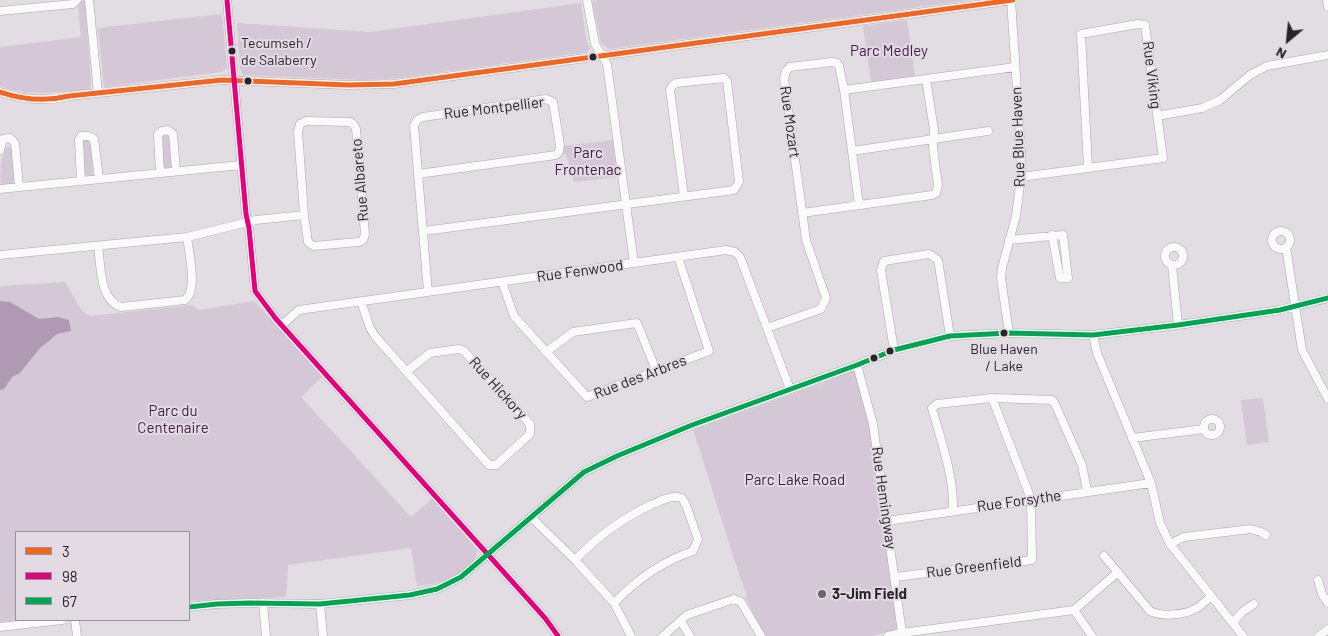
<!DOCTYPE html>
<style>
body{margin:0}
#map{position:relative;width:1328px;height:636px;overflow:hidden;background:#e2dde2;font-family:Barlow,sans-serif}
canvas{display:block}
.legend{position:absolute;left:15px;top:531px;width:175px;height:90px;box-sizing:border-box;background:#e3dbe4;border:1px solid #989299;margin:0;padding:6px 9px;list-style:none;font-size:15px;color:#282528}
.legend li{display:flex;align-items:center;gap:10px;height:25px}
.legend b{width:25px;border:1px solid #989299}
.north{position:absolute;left:1263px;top:15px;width:50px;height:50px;-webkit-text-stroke:4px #e3dbe4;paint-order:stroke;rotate:208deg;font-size:14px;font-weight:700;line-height:20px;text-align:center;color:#282528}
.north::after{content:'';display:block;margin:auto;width:18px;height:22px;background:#282528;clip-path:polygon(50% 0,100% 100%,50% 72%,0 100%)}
</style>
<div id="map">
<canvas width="1328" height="636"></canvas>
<ul class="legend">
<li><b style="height:6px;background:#f26522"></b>3</li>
<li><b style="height:6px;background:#e5007d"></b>98</li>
<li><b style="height:6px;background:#00a651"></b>67</li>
</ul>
<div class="north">N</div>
</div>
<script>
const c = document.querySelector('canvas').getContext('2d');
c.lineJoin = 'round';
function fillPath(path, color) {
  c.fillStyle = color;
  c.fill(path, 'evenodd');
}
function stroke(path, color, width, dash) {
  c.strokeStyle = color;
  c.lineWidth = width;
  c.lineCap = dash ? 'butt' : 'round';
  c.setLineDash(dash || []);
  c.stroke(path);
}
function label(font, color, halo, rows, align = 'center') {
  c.font = font + ' Barlow,sans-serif';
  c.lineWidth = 4;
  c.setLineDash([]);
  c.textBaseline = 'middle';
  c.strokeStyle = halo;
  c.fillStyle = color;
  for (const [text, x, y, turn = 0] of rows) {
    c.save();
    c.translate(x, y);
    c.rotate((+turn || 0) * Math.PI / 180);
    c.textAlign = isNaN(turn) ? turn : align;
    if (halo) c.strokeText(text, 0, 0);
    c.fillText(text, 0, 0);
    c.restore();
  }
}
fillPath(new Path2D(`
 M81 0H85C87 23 88 46 90 69 90 76 92 81 90 89L88 90C59 92 27 97 0 86V47L81 37 78 7Z
 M599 0H971L609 49 601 43 592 1Z
 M581 3 586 39 590 48 587 52 399 78 364 80 243 75 240 68 237 23 370 32Z
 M222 14 227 67 222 72 104 87 98 28Z
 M907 20 915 77 871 83 863 26Z
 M165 134H167L170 139 172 168 165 170 162 166 161 138Z
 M85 140H88L91 145 93 172 92 175H84L82 144Z
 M613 140 617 177 574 182 566 154H564L563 146Z
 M7 147H10L13 152 15 178 11 184 1 185C0 175 0 156 7 147Z
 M65 282 82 311 90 316 192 305 199 310 254 301 322 377 301 397 411 517 432 499 477 550C478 565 446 582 433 584 428 585 422 585 417 586L411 548 288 565 286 597 189 601V532H16V620H22L0 622V286Z
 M857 365 871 436 897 624 902 633 887 632 872 636H765L745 597 747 596C727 541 712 485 693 430L831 380Z
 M1263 398 1269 442 1247 445 1241 400Z`), '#d4c7d6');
fillPath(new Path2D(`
 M0 301 10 302 39 319 58 317 69 320 71 331 57 334 49 341 40 348 20 373 12 377 4 389 0 390Z`), '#b09ab3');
const minor = new Path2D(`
 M89 0 98 93
 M227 0 246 214 249 228 255 291 276 319 545 618 558 636
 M587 0 595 44 607 64 634 263
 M1327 0 1328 7
 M0 11 73 4 77 0
 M844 90 1015 67
 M0 92C24 100 45 102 69 96L222 80 348 85 394 84 1013 0
 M1157 116 1202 108 1220 100 1250 75 1267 66 1328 55
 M306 121 350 122 354 125 356 129 365 234 363 240 359 242 313 246 308 242 304 215 298 131 300 124Z
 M0 150 3 139 10 138 15 143 19 187
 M852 151 988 131
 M160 173 158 134 162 131 168 130 173 134 176 171
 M418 174 556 155 559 152 560 145 553 102 546 99 423 117 417 120 414 126 428 292
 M1021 177 1163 158 1145 25 1138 24 1081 34 1088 168
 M81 181 79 140 81 136H89L94 139 99 179
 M0 189 241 165
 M802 213 932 195 936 193 938 185 933 148 934 130 926 79
 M424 231 734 190 739 182 727 81 724 78 676 83 672 86 670 90 684 196
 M1272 240a9 9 0 1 1 18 0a9 9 0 1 1-18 0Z
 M1009 240 1063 235 1068 278H1060L1052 235
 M98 246C101 265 99 300 121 307L185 300C198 291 189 253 187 237
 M1165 256a9 9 0 1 1 18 0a9 9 0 1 1-18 0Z
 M1286 247 1302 350 1328 399
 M0 255 187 237 256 220 304 215
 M1172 265 1178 325
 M502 282 514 316 587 397 709 351 678 257
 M361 301 370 328 375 336 489 465H496L530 434V424L464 351 459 349 430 353 407 371
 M283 324 299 310 726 250 735 252 740 257 790 389
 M767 328 821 309 826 298 806 240 784 79 786 71 790 67 832 62 837 63 839 66 844 90 859 205
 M1009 333 1001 278 1002 268 1016 216 1021 177V151L1011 0
 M1093 335 1097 353 1151 483 1160 523 1170 544 1243 636
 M894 350 881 270 884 261 929 254 938 260 950 336
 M546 352 573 332 637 323 656 370
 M857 365 873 424 902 633
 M1204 427a8 8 0 1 1 16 0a8 8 0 1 1-16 0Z
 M1132 438 1204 429
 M953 510C954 475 941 441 932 408L937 404 992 398 1052 400 1055 404 1082 465 1087 491
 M531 517 575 560 614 603 631 636
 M887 521 1151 483
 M1170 544 1184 537 1251 529 1261 532 1266 535
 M1104 556 1150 611C1161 617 1184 615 1195 609 1201 606 1206 601 1211 596
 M575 560C598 536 622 518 653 504 663 500 671 495 682 498L686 505 698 539 693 551C661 562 637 579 614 603
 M895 577 1032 560 1031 499 992 398
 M1318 580 1322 594 1328 603
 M263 603 266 636
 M320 604 323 636
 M189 607 217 604 250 603 320 604 410 595 437 589 461 577 584 472 617 456 692 425 857 365 894 350 950 336 1009 333 1093 335 1178 325 1280 310 1328 298
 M1074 610 1092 636
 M75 620 77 636
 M681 621 690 636
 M1233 623 1242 612 1254 604
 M0 627 62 620
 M663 636 687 615 734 599 741 602 761 636
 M888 636 902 633 1074 610 1118 572
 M1319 636 1328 629`);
stroke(minor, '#aaa7aa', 9);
stroke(minor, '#fbfafb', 8);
stroke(new Path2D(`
 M0 92C24 100 45 102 69 96L222 80 348 85 394 84 1013 0`), '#f26522', 5);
stroke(new Path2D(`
 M227 0 246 214 249 228 255 291 276 319 545 618 558 636`), '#e5007d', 5);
stroke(new Path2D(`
 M189 607 217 604 250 603 320 604 410 595 437 589 461 577 584 472 617 456 692 425 857 365 894 350 950 336 1009 333 1093 335 1178 325 1280 310 1328 298`), '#00a651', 5);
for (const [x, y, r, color] of [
 [232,51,4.5,"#282528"],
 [593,57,4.5,"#282528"],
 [248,81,4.5,"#282528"],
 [1004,333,4.5,"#282528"],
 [890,351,4.5,"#282528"],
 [874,358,4.5,"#282528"],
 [822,594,5,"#696569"]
]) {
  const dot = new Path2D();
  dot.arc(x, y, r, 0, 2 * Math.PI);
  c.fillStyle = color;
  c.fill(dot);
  stroke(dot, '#e3dbe4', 2);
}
label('14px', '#282528', '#e3dbe4', [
 ["Tecumseh /",241,43],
 ["de Salaberry",241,60],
 ["Blue Haven",1004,349,"center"],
 ["/ Lake",1004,366,"center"]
], 'left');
label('15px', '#421b47', '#e3dbe4', [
 ["Parc Medley",889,51],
 ["Parc",588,153],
 ["Frontenac",588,170],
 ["Parc du",173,411],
 ["Centenaire",173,428],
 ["Parc Lake Road",795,480]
]);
label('15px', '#282528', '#e3dbe4', [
 ["Rue Viking",1152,75,83],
 ["Rue Montpellier",494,108,-7],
 ["Rue Mozart",790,122,82],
 ["Rue Blue Haven",1018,137,-92],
 ["Rue Albareto",360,180,-95],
 ["Rue Fenwood",580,271,-8],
 ["Rue des Arbres",640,377,-21],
 ["Rue Hickory",498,388,48],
 ["Rue Hemingway",884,498,82],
 ["Rue Forsythe",1019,501,-8],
 ["Rue Greenfield",974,567,-7]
]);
label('bold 15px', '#282528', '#e3dbe4', [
 ["3-Jim Field",832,594]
], 'left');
</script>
